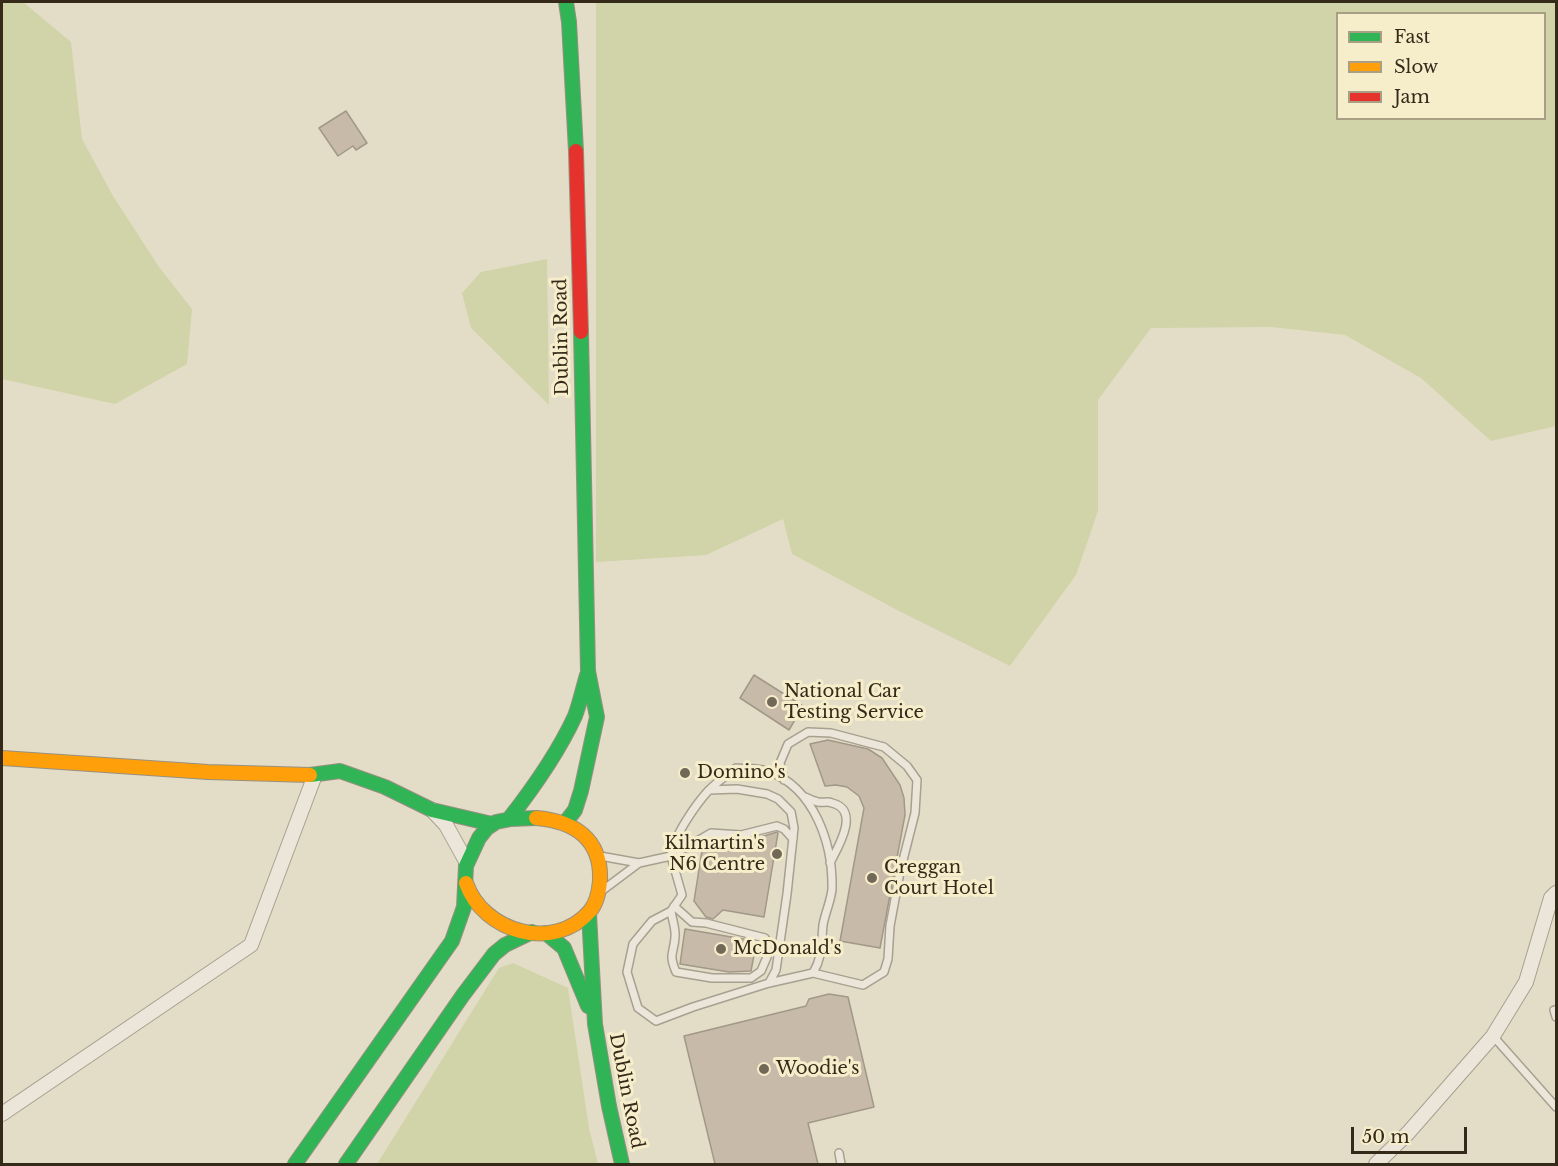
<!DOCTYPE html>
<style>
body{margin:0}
#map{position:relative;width:1558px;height:1166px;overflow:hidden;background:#e3ddc7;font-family:"Libre Baskerville",serif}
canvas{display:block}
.frame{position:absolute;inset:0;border:3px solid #35291a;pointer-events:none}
.legend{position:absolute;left:1336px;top:12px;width:210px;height:108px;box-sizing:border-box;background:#f6edca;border:2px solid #a99f84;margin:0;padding:8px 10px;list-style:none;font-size:18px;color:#35291a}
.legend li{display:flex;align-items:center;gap:12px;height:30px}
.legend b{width:30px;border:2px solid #a99f84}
.scale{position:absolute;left:1351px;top:1127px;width:116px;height:27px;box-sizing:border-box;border:3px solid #35291a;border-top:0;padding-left:8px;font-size:18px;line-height:21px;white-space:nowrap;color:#35291a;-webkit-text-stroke:4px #f6edca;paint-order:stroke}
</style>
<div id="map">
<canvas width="1558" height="1166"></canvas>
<div class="frame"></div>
<ul class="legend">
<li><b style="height:8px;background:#30b455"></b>Fast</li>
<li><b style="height:8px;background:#ff9f0a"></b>Slow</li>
<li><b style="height:8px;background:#e5322d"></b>Jam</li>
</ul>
<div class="scale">50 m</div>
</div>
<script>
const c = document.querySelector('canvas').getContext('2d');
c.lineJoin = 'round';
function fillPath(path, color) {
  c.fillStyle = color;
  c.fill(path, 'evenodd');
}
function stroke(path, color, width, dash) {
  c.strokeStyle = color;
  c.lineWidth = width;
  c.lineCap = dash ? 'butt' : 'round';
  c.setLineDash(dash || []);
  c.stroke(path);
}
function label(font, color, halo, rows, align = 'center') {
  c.font = font + ' "Libre Baskerville",serif';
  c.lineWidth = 6;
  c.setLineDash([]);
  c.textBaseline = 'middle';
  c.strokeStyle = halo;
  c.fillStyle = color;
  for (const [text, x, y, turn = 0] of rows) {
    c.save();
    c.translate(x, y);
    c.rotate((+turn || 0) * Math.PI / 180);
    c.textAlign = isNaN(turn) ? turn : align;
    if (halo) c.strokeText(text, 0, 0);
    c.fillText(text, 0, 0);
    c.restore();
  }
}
fillPath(new Path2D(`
 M2 2H23L71 42 82 139 113 196 159 267 192 309 187 364 115 404 2 379Z
 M596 2H1556V426L1491 441 1421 378 1345 335 1271 327 1151 328 1098 400V511L1076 575 1010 666 899 611 792 554 783 519 706 555 596 562ZM1338 14H1544V118H1338Z
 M547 259 549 405 471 328 462 293 481 272Z
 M513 963 568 988 589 1128 598 1164H377L499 968Z`), '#d0d4a8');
const building = new Path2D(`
 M346 111 367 143 356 150 353 146 338 156 319 128Z
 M754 675 803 706 789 730 740 698Z
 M828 740 868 749 882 758 900 785 904 798 905 815 880 948 840 941 864 808 859 796 847 787 836 785 825 786 810 744Z
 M777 832 778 833 764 917 723 910 713 919 706 917 694 901 703 844 712 839 736 840 738 844Z
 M685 929 749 940 751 943 760 944 759 956 754 955 751 971 729 972 680 964Z
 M829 994 848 997 874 1107 808 1123 818 1164H715L684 1036 806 1006 809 999Z`);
fillPath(building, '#c7baa8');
stroke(building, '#a29887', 1.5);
const lane = new Path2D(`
 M784 780 780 763 788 744 808 732 831 733 884 747 907 766 917 780 915 813 900 872 890 926 888 959 884 972 863 985 813 973 769 983 693 1007 656 1021 638 1008 627 972 633 944 652 921 671 911 682 895 671 856 711 833 741 835 777 826 784 829 793 839
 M709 790 737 789 767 794 778 799 791 812 794 828 787 894 776 970 769 983
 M805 797C809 799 814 801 818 802 823 803 828 801 832 803 861 810 838 847 830 863
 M600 856 639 863 671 856C673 837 696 804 709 790 717 782 727 775 736 768 745 769 758 768 768 771 814 788 833 843 832 889 831 901 825 913 823 925 821 944 823 956 813 973
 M603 890 639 863
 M671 911C672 919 676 929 675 937 674 954 668 953 676 972L712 978H751L761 971 767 957 768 944 765 938 706 923 692 922 674 906
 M1554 1010 1556 1017
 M1493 1036 1556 1107
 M839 1153 841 1164`);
const street = new Path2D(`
 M432 810 446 825 467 863
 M2 1114 251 945 315 775
 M1376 1164 1408 1133 1493 1036 1526 982 1551 898 1556 893`);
const fast = new Path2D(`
 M566 2 569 22 576 151
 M310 775 340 771 385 787 432 810 492 824
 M509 819C534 787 558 753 575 716 580 703 583 688 587 675
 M565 823 575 810 581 791 597 717 588 671 581 332
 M589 914 595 1024 609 1106 622 1164
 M546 933 564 948 588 1006
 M295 1164 452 941 464 907 466 866 479 838 487 828 496 822 511 819 536 818
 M346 1164 463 995 494 954 505 945 532 932`);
const slow = new Path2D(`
 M2 758 208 772 310 775
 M466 883C483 932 554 953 590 911 597 903 599 892 600 881 602 839 574 821 536 818`);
const jam = new Path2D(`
 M576 151 581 332`);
stroke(lane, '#a7a091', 10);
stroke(street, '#a7a091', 16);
stroke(fast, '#979081', 16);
stroke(slow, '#979081', 16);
stroke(jam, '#979081', 16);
stroke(lane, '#ebe6d9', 7);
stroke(street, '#ebe6d9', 14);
stroke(fast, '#30b455', 14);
stroke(slow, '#ff9f0a', 14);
stroke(jam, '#e5322d', 14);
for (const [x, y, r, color] of [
 [772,702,6,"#726857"],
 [685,773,6,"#726857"],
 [777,854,6,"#726857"],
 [872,878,6,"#726857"],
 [721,949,6,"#726857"],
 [764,1069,6,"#726857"]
]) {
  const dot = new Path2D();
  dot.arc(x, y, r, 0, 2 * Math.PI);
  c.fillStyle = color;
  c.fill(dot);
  stroke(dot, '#f6edca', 2);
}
label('18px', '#35291a', '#f6edca', [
 ["Dublin Road",562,337,-91],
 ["Dublin Road",626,1091,79]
]);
label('18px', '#35291a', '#f6edca', [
 ["National Car",784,692],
 ["Testing Service",784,713],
 ["Domino's",697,773],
 ["Kilmartin's",765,844,"right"],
 ["N6 Centre",765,865,"right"],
 ["Creggan",884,868],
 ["Court Hotel",884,889],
 ["McDonald's",733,949],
 ["Woodie's",776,1069]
], 'left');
</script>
